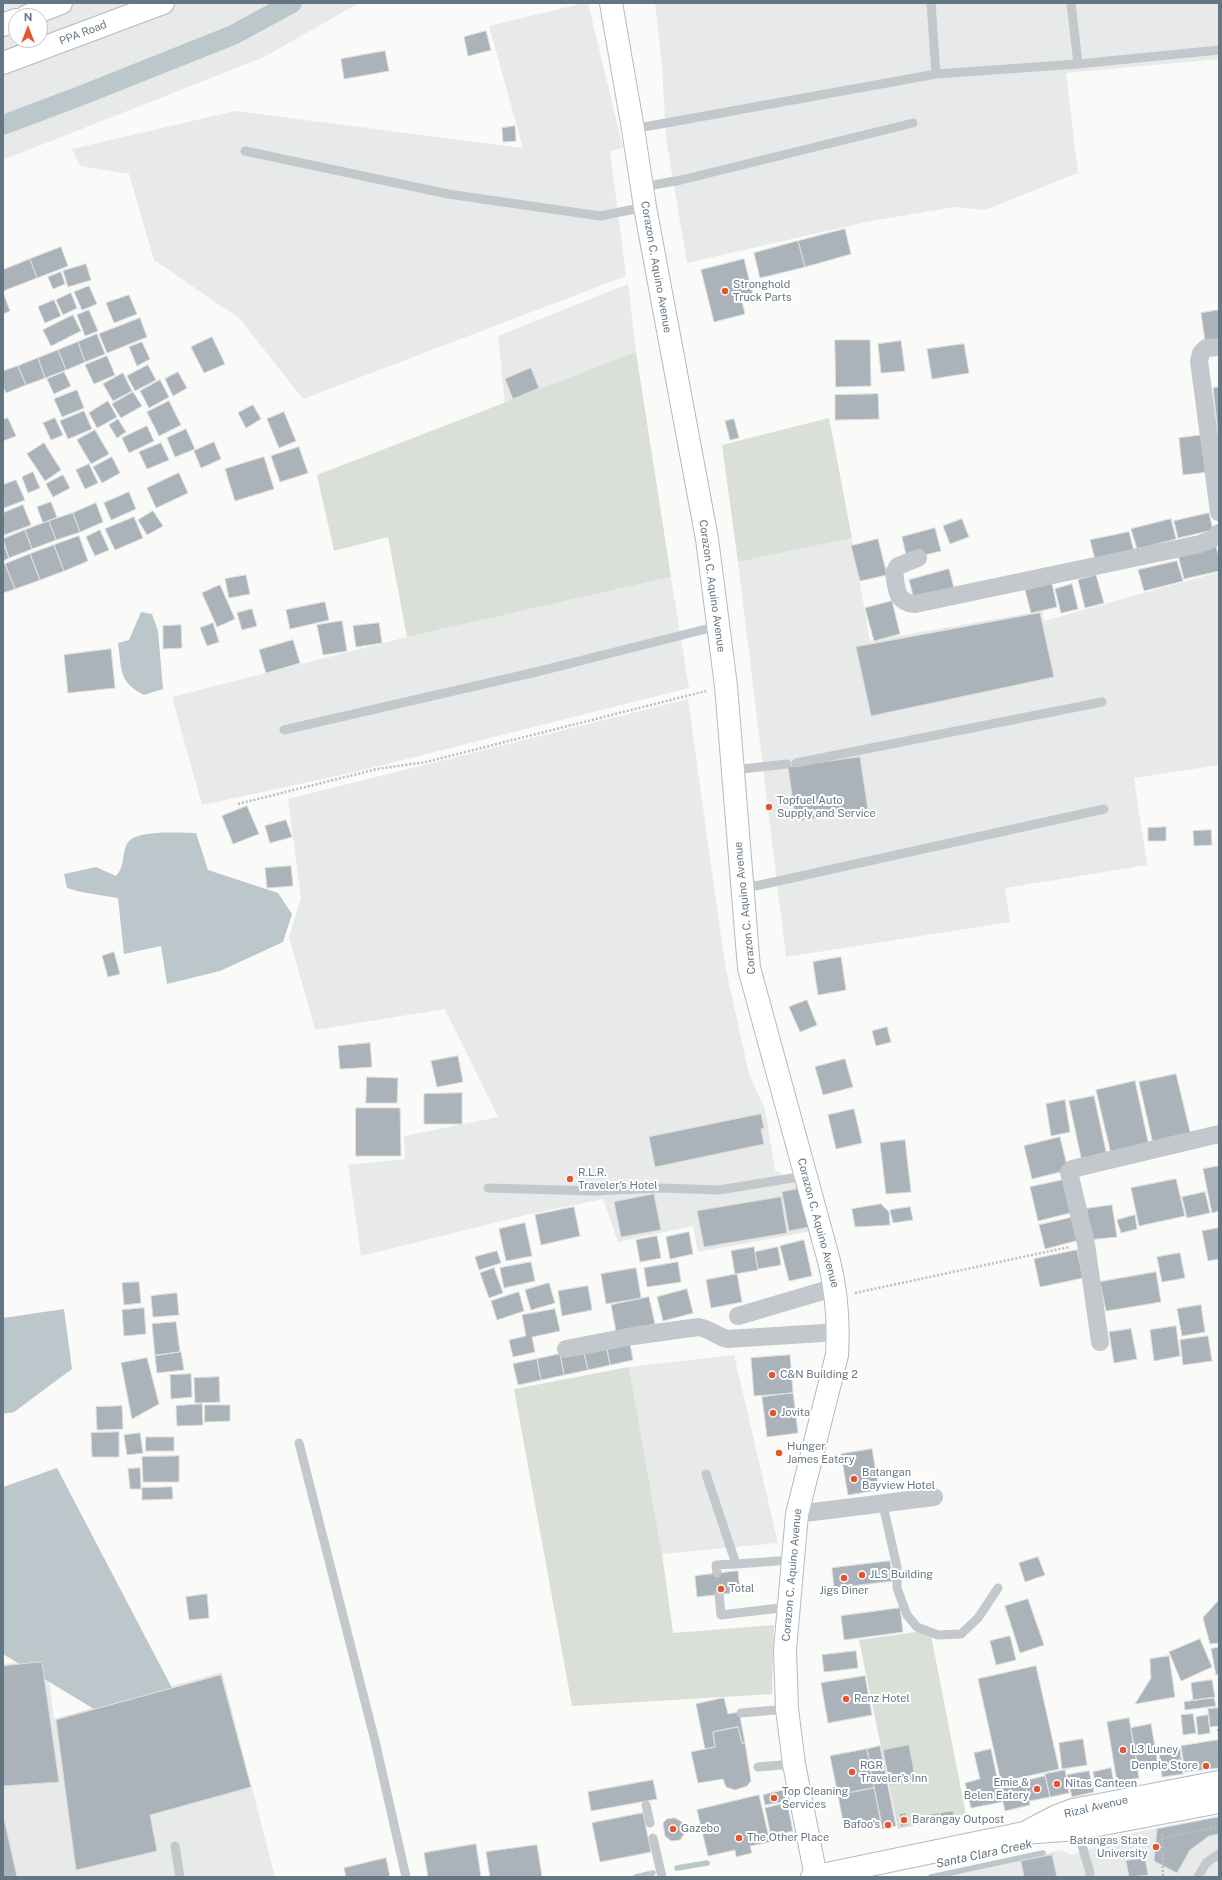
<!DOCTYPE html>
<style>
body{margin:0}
#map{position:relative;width:1222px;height:1880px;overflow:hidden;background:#fafaf8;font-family:"Public Sans",sans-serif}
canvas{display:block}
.frame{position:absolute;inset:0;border:4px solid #657683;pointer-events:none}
.north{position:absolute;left:8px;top:8px;width:40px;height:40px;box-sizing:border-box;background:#fff;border:1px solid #c1c8cd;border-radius:50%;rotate:0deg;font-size:11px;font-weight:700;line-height:16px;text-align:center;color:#657683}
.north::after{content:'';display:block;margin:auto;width:14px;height:18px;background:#e4572e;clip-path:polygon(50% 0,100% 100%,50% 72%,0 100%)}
</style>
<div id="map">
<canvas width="1222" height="1880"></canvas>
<div class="frame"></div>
<div class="north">N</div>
</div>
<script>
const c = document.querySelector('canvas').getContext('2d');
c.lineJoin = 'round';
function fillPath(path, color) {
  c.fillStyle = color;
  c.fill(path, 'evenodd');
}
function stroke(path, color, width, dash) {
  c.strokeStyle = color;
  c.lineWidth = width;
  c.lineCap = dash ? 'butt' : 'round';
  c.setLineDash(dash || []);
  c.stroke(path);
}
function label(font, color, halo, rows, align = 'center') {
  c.font = font + ' "Public Sans",sans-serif';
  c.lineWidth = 4;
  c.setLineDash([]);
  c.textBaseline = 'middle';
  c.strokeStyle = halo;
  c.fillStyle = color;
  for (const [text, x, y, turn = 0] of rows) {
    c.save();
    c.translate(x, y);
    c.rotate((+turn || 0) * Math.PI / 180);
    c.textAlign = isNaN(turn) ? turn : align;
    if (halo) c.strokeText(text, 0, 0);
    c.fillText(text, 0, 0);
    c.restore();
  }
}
fillPath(new Path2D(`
 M3 3H359L264 57 3 160ZM16 16H40V40H16Z
 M584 3H588L623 148 610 151 626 276 303 399 240 319 154 260 129 174 80 166 72 149 235 111 523 148 489 26Z
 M655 3H1219V59L1066 73 1078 173 985 210 954 207 866 222 687 263 666 139 662 65Z
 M628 284 636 352 505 404 498 336Z
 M852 538 870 641 1042 611 1044 621 1219 572V765L1134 778 1147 865 1005 888 1010 922 786 957 738 562Z
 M671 577 689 688 355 772 202 805 172 697 407 637Z
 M688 699 725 965 749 1074 765 1109 775 1170 803 1187 813 1231 698 1252 693 1226 618 1242 603 1199 530 1214 361 1256 348 1165 405 1159 404 1136 498 1117 445 1009 315 1030 289 937 301 898 288 799Z
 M734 1355 778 1543 662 1554 629 1367Z
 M46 1660 54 1719 222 1672 275 1877H3V1664Z
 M1219 1817V1877H937L1062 1850 1070 1855 1103 1845 1105 1838Z`), '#e8e9e9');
fillPath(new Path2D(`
 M636 352 671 577 407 637 388 537 334 551 317 475Z
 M829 418 852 538 738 562 722 445Z
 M629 1367 662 1554 673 1633 774 1625 772 1694 572 1706 514 1389Z
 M930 1630 966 1815 898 1829 859 1640Z`), '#dadfd7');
fillPath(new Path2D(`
 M141 612 152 614 158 631 163 689 144 695C118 682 122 669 118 643L129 640Z
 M196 833 208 870 278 893 292 914 283 942 220 971 167 984 161 946 124 954 118 898 81 892 67 888 64 874 96 867 116 876C126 865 121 856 127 844 134 829 181 833 196 833Z
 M64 1309 72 1369 14 1412 3 1414V1318Z
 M57 1468 172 1688 94 1709 3 1654V1487Z`), '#bbc7cb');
stroke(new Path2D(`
 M677 1868 707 1863
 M636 1877 653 1873
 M931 1877 1043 1853`), '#bbc7cb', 5.5);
stroke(new Path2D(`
 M3 125 80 96 233 35 292 3`), '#bbc7cb', 20);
const building = new Path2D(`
 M486 31 491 50 468 56 464 37Z
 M385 51 389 71 344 79 341 59Z
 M515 126 516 141 503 142 502 128Z
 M845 229 851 254 805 267 798 241Z
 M798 241 805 267 760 278 754 253Z
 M61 247 68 266 37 278 30 259Z
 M30 259 37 278 3 291V270Z
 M744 259 753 295 741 298 745 314 714 322 701 270Z
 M86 264 91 280 68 287 63 271Z
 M61 272 65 284 53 289 48 277Z
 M89 286 97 304 82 310 74 292Z
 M71 293 77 308 63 315 56 300Z
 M3 295H4L10 311 3 314Z
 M129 295 137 314 114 323 106 303Z
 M54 300 61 316 45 323 38 307Z
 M89 310 98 331 85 336 77 315Z
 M1219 310V339L1205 341 1201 313Z
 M73 315 81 331 51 346 43 330Z
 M140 318 147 337 107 353 99 334Z
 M97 334 105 354 85 362 78 342Z
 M212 337 225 364 204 373 191 347Z
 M835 340H870L871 386 836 387Z
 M901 341 905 371 881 373 878 344Z
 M78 342 85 362 66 370 58 350Z
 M142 342 150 359 137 366 129 347Z
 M964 344 969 373 932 379 927 349Z
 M58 350 66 370 45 378 38 358Z
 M107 356 115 375 94 384 85 365Z
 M38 358 45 378 26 385 18 366Z
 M148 365 156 380 135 391 127 376Z
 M18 366 26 385 6 393 3 386V371Z
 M531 368 539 388 513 399 505 379Z
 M64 372 71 386 54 394 47 379Z
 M178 372 187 388 173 396 165 379Z
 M123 373 132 391 113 401 103 384Z
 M160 380 169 397 149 408 140 391Z
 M1219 387V432H1218L1213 388Z
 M77 390 84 408 62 417 54 399Z
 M133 392 142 406 121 418 112 404Z
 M878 394 879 419 835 420V395Z
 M108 401 117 417 97 428 89 413Z
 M169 401 181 425 159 436 147 412Z
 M253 405 261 419 246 428 238 413Z
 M84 411 92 429 68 439 60 421Z
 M284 412 296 441 279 448 267 419Z
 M8 418 16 436 3 441V420Z
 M55 418 63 435 51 440 43 423Z
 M118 419 126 432 117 438 109 425Z
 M734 419 739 438 730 440 725 421Z
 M147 426 154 441 129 453 122 438Z
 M186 429 195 449 175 457 167 438Z
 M95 430 109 454 91 464 77 440Z
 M1203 435 1208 472 1183 475 1179 438Z
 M214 442 221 459 201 468 194 451Z
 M44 443 61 470 45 481 27 454Z
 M161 443 169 460 147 469 139 452Z
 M299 447 308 473 280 482 271 456Z
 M112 457 120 473 102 483 93 467Z
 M264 457 274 489 235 501 225 469Z
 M89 464 98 483 85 489 76 470Z
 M33 472 40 488 28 493 22 477Z
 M179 473 188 493 156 508 147 488Z
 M63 475 70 488 53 497 46 484Z
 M16 480 25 500 4 508 3 485Z
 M129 492 136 509 111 520 104 503Z
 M51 502 57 517 43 523 37 507Z
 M96 503 103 522 80 532 73 513Z
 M23 505 31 525 4 535 3 513Z
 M153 511 163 526 147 535 138 520Z
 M73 513 80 532 56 540 49 521Z
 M1209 513 1213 530 1178 538 1174 521Z
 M134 517 143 538 115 550 105 529Z
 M962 519 969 537 950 544 943 526Z
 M1171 519 1176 539 1137 549 1131 529Z
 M49 521 56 540 32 549 25 530Z
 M935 528 941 551 907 559 902 537Z
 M25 530 32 549 9 558 3 539Z
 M100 530 109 550 95 556 86 537Z
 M1129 532 1134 551 1095 559 1090 540Z
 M79 536 88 561 64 571 54 545Z
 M878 539 887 575 860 581 851 546Z
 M3 543 9 558 3 561Z
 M54 545 64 571 40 580 30 554Z
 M1216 546 1219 557V571L1184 579 1178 555Z
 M30 554 40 580 15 589 5 564Z
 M1177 561 1183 581 1144 591 1138 570Z
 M5 564 15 589 3 593V565Z
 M949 569 956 596 916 606 909 580Z
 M246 575 250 594 229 598 225 579Z
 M1096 575 1104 603 1085 608 1078 580Z
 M1052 584 1057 607 1031 613 1025 590Z
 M1072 584 1078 609 1061 613 1055 589Z
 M220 585 235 619 217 627 202 593Z
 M892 601 900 634 874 641 865 608Z
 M325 602 329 620 290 629 286 610Z
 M252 609 257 626 242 630 237 613Z
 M1040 613 1054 677 871 716 856 647Z
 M342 621 347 651 323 655 317 625Z
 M213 623 219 642 207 646 200 628Z
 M379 623 382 643 356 647 353 626Z
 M181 625 182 648 163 649V626Z
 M293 640 300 663 266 673 259 650Z
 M111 649 115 688 68 693 64 655Z
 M860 757 868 810 796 821 788 767Z
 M247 806 259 834 233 844 222 816Z
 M286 820 292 837 270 843 265 826Z
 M1166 827V841H1148V828Z
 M1211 830 1212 845 1194 846 1193 831Z
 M291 866 293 886 267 888 265 868Z
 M114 952 120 974 108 977 102 956Z
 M841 957 846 990 818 995 813 962Z
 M807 1000 817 1025 800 1032 789 1007Z
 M887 1027 891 1042 876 1046 872 1031Z
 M370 1043 372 1067 340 1069 338 1046Z
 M458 1056 463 1082 437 1087 431 1061Z
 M845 1059 853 1087 823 1095 815 1067Z
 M1176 1074 1191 1136 1153 1144 1139 1082Z
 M367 1077 398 1078 397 1103H366Z
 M1135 1081 1149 1146 1111 1154 1096 1090Z
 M462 1093V1124H424V1094Z
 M1094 1096 1107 1156 1082 1162 1069 1101Z
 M1065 1100 1070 1132 1051 1136 1046 1104Z
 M356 1108H400L401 1156H356Z
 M854 1109 862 1143 836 1149 828 1115Z
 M761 1114 764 1128 761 1129 764 1144 655 1167 649 1137Z
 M1060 1137 1068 1170 1032 1179 1024 1146Z
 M905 1140 911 1192 886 1194 880 1143Z
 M1219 1166V1211L1212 1213 1203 1169Z
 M1176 1179 1185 1216 1139 1226 1131 1188Z
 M1063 1180 1070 1213 1038 1221 1030 1187Z
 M802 1188 809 1227 789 1231 782 1192Z
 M1205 1192 1210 1213 1187 1218 1182 1197Z
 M654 1194 661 1230 621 1237 614 1202Z
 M781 1197 787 1233 704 1247 697 1211Z
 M881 1204 889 1212 890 1225 855 1227 852 1209Z
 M1112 1205 1117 1237 1088 1240 1084 1209Z
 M574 1207 580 1236 541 1245 535 1215Z
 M910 1207 913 1220 893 1223 890 1210Z
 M1135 1215 1137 1229 1121 1233 1117 1220Z
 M1074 1217 1079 1240 1045 1249 1039 1225Z
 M525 1223 532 1256 506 1261 499 1229Z
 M1219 1228V1259L1208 1261 1202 1231Z
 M689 1232 693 1254 670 1259 666 1237Z
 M657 1236 661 1258 640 1262 636 1240Z
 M804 1240 812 1276 789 1281 780 1246Z
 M754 1247 758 1270 735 1274 731 1251Z
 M778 1247 781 1265 758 1269 755 1252Z
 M1077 1250 1083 1278 1040 1287 1034 1259Z
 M497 1251 501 1263 479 1270 475 1257Z
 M1180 1253 1185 1278 1162 1282 1157 1257Z
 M531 1262 535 1281 504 1288 500 1268Z
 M678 1262 681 1282 647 1287 644 1268Z
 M494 1268 503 1293 489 1298 480 1273Z
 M636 1268 641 1298 606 1304 601 1274Z
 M1156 1272 1161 1302 1106 1311 1100 1282Z
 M737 1274 742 1302 711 1308 706 1280Z
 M139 1282 141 1303 124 1305 122 1283Z
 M549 1283 555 1303 531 1310 525 1290Z
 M588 1286 592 1310 562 1316 558 1291Z
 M687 1289 693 1313 663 1321 657 1297Z
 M519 1292 524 1311 497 1320 491 1301Z
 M177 1293 179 1315 153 1317 151 1296Z
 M649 1297 655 1324 616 1331 611 1305Z
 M1201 1305 1205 1332 1182 1336 1177 1309Z
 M144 1308 146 1334 124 1336 122 1310Z
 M555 1309 560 1331 532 1337 535 1352 513 1357 509 1340 526 1336 522 1315Z
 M176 1322 180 1352 155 1355 152 1324Z
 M1176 1326 1180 1356 1154 1361 1150 1330Z
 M1131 1329 1137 1359 1114 1363 1109 1332Z
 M1208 1336 1212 1361 1183 1365 1180 1340Z
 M629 1339 633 1360 610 1365 606 1344Z
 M606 1344 610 1365 588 1370 583 1348Z
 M583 1348 588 1370 564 1375 560 1354Z
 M181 1352 184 1370 157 1373 155 1356Z
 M560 1354 564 1375 541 1380 537 1359Z
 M790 1355 793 1393 754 1396 751 1358Z
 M147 1358 159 1404 132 1419 121 1363Z
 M537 1359 541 1380 518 1385 513 1364Z
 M191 1374 192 1397 171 1399 170 1375Z
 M219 1377 220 1402 195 1403 194 1378Z
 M793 1393 798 1433 767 1437 762 1397Z
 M202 1404 203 1425 177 1426 176 1406Z
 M205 1405H230V1421L205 1422Z
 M122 1406 123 1429 97 1430 96 1407Z
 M119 1432V1457H92L91 1433Z
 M140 1433 143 1453 127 1455 124 1435Z
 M146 1437H174V1451H146Z
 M872 1449 879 1490 848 1495 841 1454Z
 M179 1456V1482H143L142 1457Z
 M140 1468 141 1489H130L128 1469Z
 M172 1487 173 1499 142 1500V1488Z
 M1038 1557 1045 1575 1025 1582 1019 1563Z
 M890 1561 893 1581 834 1588 832 1568Z
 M738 1571 740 1592 697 1597 695 1576Z
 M207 1594 209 1618 189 1620 186 1597Z
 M1028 1599 1044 1645 1020 1653 1005 1606Z
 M1219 1600V1643L1210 1644 1203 1618Z
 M900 1608 903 1632 844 1640 841 1616Z
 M1010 1636 1016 1660 996 1665 990 1641Z
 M1200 1639 1212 1667 1181 1681 1169 1652Z
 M1219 1647V1674L1216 1675 1211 1649Z
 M856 1651 858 1668 824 1672 822 1655Z
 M1169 1656 1175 1697 1135 1704 1151 1678 1150 1659Z
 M42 1662 59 1782 3 1786V1666Z
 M1036 1666 1059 1769 1001 1782 978 1679Z
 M221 1675 251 1787 150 1815 157 1851 76 1870 56 1720Z
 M865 1676 872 1715 828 1723 821 1683Z
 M1212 1680 1215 1697 1193 1700 1191 1683Z
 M724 1698 728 1714 739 1712 745 1743H742L738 1727 713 1732 715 1747 705 1749 696 1704Z
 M1214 1698 1216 1706 1185 1710 1184 1702Z
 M1218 1708 1219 1726 1210 1727 1208 1709Z
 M1193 1714 1196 1733 1183 1735 1181 1715Z
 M1208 1715 1210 1733 1198 1735 1196 1717Z
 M1129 1718 1139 1778 1117 1782 1107 1722Z
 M1151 1724 1158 1765 1138 1768 1131 1728Z
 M738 1727 742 1743H745L751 1781 747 1786 735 1790 726 1787 723 1779 698 1783 691 1752 715 1747 713 1732Z
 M1083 1739 1087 1765 1062 1769 1059 1743Z
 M1218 1740 1219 1768 1185 1772 1181 1746Z
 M909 1745 916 1781 890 1785 883 1750Z
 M880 1746 896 1826 882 1829 867 1749Z
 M867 1749 874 1788 838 1795 830 1756Z
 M991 1749 1002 1802 971 1808 965 1783 980 1779 974 1753Z
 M1180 1749 1183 1774 1162 1777 1159 1752Z
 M1111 1768 1114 1783 1096 1786 1093 1772Z
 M1065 1770 1069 1793 1050 1797 1045 1774Z
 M1089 1771 1094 1792 1072 1797 1067 1775Z
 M1045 1776 1050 1797 1029 1801 1025 1781Z
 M653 1780 657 1799 591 1811 588 1792Z
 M1025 1783 1030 1805 1005 1811 1000 1789Z
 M874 1788 881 1820 844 1827 838 1795Z
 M784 1790 786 1801 765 1805 763 1795Z
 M759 1795 770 1842 750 1846 752 1853 736 1857 735 1850 708 1856 697 1810Z
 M787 1803 793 1831 771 1836 765 1808Z
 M953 1811 954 1817 941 1819 940 1813Z
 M643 1813 651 1852 600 1862 592 1823Z
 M906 1813 908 1825 901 1827 899 1814Z
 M939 1813 940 1820 929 1822 928 1815Z
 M927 1815 928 1822 919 1824 918 1817Z
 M1219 1817V1834L1209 1836 1190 1850 1177 1873 1154 1861 1157 1829Z
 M675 1818 682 1822 684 1834 680 1840 671 1841 665 1836 663 1823 667 1819Z
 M3 1819H4L17 1877H3Z
 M476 1844 481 1877H428L424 1853Z
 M537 1845 542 1877H490L486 1852Z
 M1052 1855 1057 1877H1024L1021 1861Z
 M386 1858 390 1877H346L344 1868Z
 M1145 1858 1148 1875 1129 1877 1126 1861Z`);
fillPath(building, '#aab3b9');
stroke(building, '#dcdcda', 1);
const secondary = new Path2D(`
 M611 3 633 129 645 207 707 539 726 686 749 968 829 1261C837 1293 839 1323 837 1355L797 1514 785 1650 787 1709 794 1764 816 1877
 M1030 1830 1057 1816 1073 1810 1219 1782
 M812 1877 1024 1833 1077 1829 1219 1802`);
const highway = new Path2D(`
 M27 16 61 3
 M3 25 16 20
 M3 63 163 3`);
stroke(secondary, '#b3babf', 24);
stroke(highway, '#b4b9bd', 24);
stroke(new Path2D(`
 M238 804 377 769 426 762 706 691
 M855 1293 1069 1247
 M1218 1729 1219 1734
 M1162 1834 1163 1877
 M1163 1838 1219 1827`), '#bbbfc2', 2.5, [2, 2]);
stroke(new Path2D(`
 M931 3 936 74
 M1071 3 1078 64
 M633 129 936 74 1078 64 1219 50
 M245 151 448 194 600 216 645 207
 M642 187 681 180 913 123
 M284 730 536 672 718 626
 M796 763 1102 702
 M733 770 787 764
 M742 889 1104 809
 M488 1188 594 1191 662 1188 719 1190 805 1176
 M299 1443 375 1741 406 1877
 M706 1474 736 1564 792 1560
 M883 1505 897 1567V1588L907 1615 917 1627 938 1635 961 1634 978 1618 998 1588
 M717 1573 716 1565 736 1564
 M719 1594 721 1615 788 1607
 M741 1713 787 1709
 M758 1767 794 1764
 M646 1805 650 1823
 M1077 1828 1090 1873
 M653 1838 662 1877
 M175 1846 180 1877
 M1198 1877 1206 1863 1219 1854`), '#c3c8cc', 9);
stroke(new Path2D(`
 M1219 347 1206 348 1201 353 1199 361 1219 512
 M918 558 898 566 894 573C897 589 895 602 915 604L1200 544 1212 539 1219 533
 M738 1316 836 1287
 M1100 1342 1086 1244 1069 1172 1072 1169 1219 1134
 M566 1349 633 1336 699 1327C709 1329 717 1336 727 1339L839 1332
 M797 1514 934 1497`), '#c3c8cc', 18);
stroke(secondary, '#fff', 22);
stroke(highway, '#fff', 22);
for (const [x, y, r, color] of [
 [725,291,4,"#e4572e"],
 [769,807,4,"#e4572e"],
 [570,1179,4,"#e4572e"],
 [772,1375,4,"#e4572e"],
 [773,1413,4,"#e4572e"],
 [779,1453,4,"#e4572e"],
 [854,1479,4,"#e4572e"],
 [862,1575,4,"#e4572e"],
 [844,1578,4,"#e4572e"],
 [721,1589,4,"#e4572e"],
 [846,1699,4,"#e4572e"],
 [1123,1750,4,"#e4572e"],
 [1206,1766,4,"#e4572e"],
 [852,1772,4,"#e4572e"],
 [1057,1784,4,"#e4572e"],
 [1037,1789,4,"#e4572e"],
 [774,1798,4,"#e4572e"],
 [904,1820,4,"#e4572e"],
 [888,1825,4,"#e4572e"],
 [673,1829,4,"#e4572e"],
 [739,1838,4,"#e4572e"],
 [1156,1847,4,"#e4572e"]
]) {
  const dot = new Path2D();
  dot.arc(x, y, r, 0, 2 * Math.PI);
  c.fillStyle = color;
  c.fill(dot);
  stroke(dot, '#fff', 1.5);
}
label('11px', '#657683', '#fff', [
 ["PPA Road",83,33,-21],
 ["Corazon C. Aquino Avenue",656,267,80],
 ["Corazon C. Aquino Avenue",712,586,82],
 ["Corazon C. Aquino Avenue",745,908,-96],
 ["Corazon C. Aquino Avenue",818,1223,75],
 ["Corazon C. Aquino Avenue",792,1575,-85],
 ["Rizal Avenue",1096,1807,-13]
]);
label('11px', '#657683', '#fff', [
 ["Stronghold",733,285],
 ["Truck Parts",733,298],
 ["Topfuel Auto",777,801],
 ["Supply and Service",777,814],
 ["R.L.R.",578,1173],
 ["Traveler's Hotel",578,1186],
 ["C&N Building 2",780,1375],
 ["Jovita",781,1413],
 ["Hunger",787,1447],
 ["James Eatery",787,1460],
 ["Batangan",862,1473],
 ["Bayview Hotel",862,1486],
 ["JLS Building",870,1575],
 ["Total",729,1589],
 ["Jigs Diner",844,1591,"center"],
 ["Renz Hotel",854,1699],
 ["L3 Luney",1131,1750],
 ["RGR",860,1766],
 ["Traveler's Inn",860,1779],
 ["Denple Store",1198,1766,"right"],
 ["Emie &",1029,1783,"right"],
 ["Belen Eatery",1029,1796,"right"],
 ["Nitas Canteen",1065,1784],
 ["Top Cleaning",782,1792],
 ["Services",782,1805],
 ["Barangay Outpost",912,1820],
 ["Bafoo's",880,1825,"right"],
 ["Gazebo",681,1829],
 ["The Other Place",747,1838],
 ["Batangas State",1148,1841,"right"],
 ["University",1148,1854,"right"]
], 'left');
label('italic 12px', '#60757c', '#fff', [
 ["Santa Clara Creek",984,1854,-12]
]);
</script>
